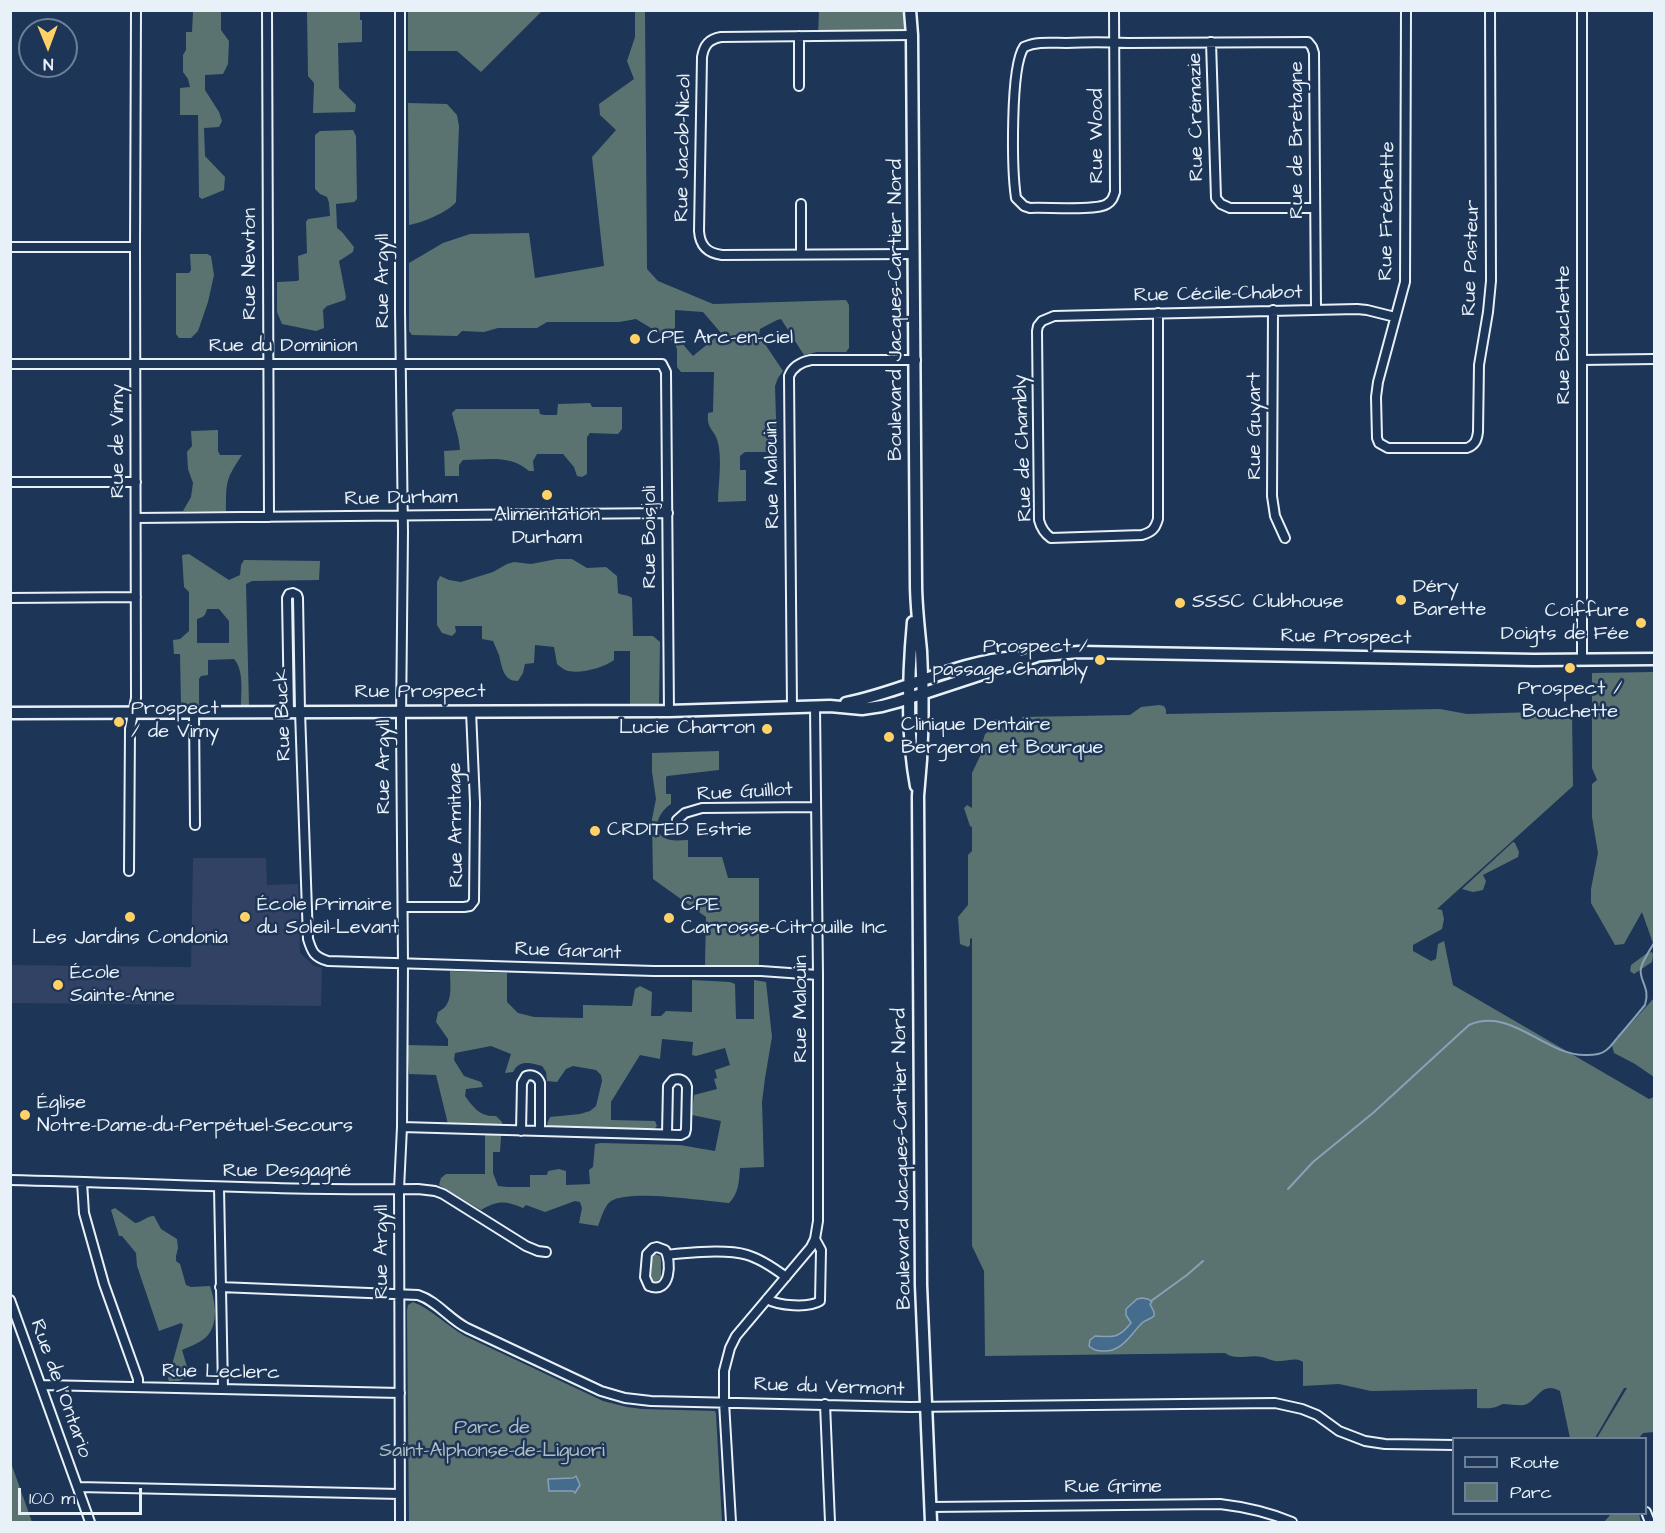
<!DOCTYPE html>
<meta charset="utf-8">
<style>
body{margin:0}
#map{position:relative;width:1665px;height:1533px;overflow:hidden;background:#1d3557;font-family:"Architects Daughter",sans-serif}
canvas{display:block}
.frame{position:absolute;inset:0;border:12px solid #e8f1f8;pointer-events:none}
.legend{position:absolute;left:1452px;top:1437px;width:195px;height:78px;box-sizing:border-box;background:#1d3557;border:2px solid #6e8097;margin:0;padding:8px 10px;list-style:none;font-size:18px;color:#e8f1f8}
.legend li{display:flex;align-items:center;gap:12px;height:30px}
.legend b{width:30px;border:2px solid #6e8097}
.north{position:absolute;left:18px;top:18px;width:60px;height:60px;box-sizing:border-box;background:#1d3557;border:2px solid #6e8097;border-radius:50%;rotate:179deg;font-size:16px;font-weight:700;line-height:24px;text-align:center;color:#e8f1f8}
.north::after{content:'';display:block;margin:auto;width:21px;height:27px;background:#ffd166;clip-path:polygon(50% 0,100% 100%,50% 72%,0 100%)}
.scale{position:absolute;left:18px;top:1488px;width:124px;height:27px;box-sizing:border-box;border:3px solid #e8f1f8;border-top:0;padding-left:8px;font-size:18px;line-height:21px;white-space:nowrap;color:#e8f1f8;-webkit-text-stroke:4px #1d3557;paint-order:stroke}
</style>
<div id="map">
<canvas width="1665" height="1533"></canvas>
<div class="frame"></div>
<ul class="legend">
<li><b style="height:8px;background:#1d3557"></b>Route</li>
<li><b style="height:16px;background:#5b7370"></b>Parc</li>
</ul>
<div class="north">N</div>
<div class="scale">100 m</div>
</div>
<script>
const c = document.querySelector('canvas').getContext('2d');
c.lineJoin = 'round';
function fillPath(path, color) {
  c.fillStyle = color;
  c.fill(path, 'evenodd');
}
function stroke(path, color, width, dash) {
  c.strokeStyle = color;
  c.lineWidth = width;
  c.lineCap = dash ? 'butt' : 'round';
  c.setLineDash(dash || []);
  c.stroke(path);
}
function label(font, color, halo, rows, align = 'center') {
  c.font = font + ' "Architects Daughter",sans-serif';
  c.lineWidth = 5;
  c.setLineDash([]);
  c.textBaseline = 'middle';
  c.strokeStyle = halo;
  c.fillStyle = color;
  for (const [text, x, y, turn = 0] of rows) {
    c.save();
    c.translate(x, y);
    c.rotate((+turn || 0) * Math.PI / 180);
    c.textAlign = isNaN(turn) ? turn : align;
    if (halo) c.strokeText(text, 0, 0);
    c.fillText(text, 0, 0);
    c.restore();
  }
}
fillPath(new Path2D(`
 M193 858H266L267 885 298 884 300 953 314 966 322 968 321 1006 11 1003V965L191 967Z`), '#324264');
fillPath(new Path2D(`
 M193 11H221V30L229 41 228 64 223 74 205 75V90L219 112 222 121 219 127 204 128 205 156 225 177 224 190 202 199 199 197 198 115H180V88L190 87 188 79 183 72V55L186 50V32H192Z
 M307 11H360V20H362V42L338 43 339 88 356 105 355 112 313 113 314 83 308 76Z
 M408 11V10L542 11 481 72 457 51H408Z
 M635 11H645L647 269 658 281 713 304 846 300 849 305V348L846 352H817L804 355 781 319 777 320 760 329 759 335 783 371 778 378 775 386 777 452H745L740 456V470H746V501L718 502C718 483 723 458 717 439 712 427 707 429 708 413L713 412 714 372H681L677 367V349L674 342 636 319 619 322H547L537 328H498L484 332 462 331 457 336 412 335 409 331V263L443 243 470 234 529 233 535 278 604 266 592 157 616 130 600 115 599 104 634 79 627 61 635 37ZM675 310 703 312 721 333 693 356 675 335Z
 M819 11H910L912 35 818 36Z
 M408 103 447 104 457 115 459 126 456 202C448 212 422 223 409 225Z
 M353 130 356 136 357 199 354 202 336 204 337 228 342 232 354 247 353 252 339 261 346 297 345 300 327 306 323 310 324 328 316 331 282 324 277 312V282L297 281 299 280 298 256 307 253 306 222 308 219 330 216 329 203 327 197 320 194 315 189V135L320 131Z
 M190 254H207L211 256 214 275 208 302 198 331 191 338H179L176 334V273H189L191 270Z
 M590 403 592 407H622V429L618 434 590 433 587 437V474L582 477 577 476 574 467 563 454H537L533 461 534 471H529C510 454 486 460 463 460L459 465V476H445L444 451 460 450C459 436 455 427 452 413L456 409H539L540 414 544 415H557L558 404Z
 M218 430V451L220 455H242C226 479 226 481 226 511H183L191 497 193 483 188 469 187 452 192 446 191 431Z
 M189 554 229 580 240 575 241 565 244 560 320 561 319 580 252 581 246 584 249 706H241C241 691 244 670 234 659L208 660V675L201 676 199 679V705H181L180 654H174L173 640 180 639 189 631V592L184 587 182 555ZM207 609H219L229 621V643H197V619C204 617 205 616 207 609Z
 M557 559H572L587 568 606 567 617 576 618 593C623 596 627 594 632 598L633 636H653L660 642 659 704 633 705 630 704V651H614V660C603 668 578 675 565 670 562 668 559 666 557 664L554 647 535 645 534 663 525 664 523 673 518 681C503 681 502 667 499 655 497 650 495 646 493 641L482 639V626H455L456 632 452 636 442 633 437 625V582L440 576 449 580 461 582 493 572 507 564 514 562 531 564Z
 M1654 672V946L1642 912 1624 944 1615 945 1591 903V889L1598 853 1592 817V784L1597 780 1592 768V673Z
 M1159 705 1164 706 1166 710V714L1440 709 1467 714 1572 711 1573 786 1437 909 1442 910 1444 919 1442 929 1413 945V951L1431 961 1436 959 1438 944 1444 941 1453 985 1649 1099 1654 1097V1432L1643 1433 1639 1438H1597L1627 1388H1624L1595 1438H1570L1560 1391C1541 1380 1537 1402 1524 1405 1518 1406 1510 1404 1504 1404 1501 1404 1499 1406 1496 1407 1490 1409 1482 1408 1477 1408V1389L1371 1391 1339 1384 1303 1386V1362C1295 1357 1289 1361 1280 1361 1273 1362 1268 1358 1262 1357 1249 1354 1236 1361 1225 1353L985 1356 984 1271 972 1246V938L970 939V945L968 947 960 944 958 917 968 905V855L972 851V827L970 826 964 808 967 805 972 808V773L981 754 980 751 985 734 995 727 994 719H998V729L1023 720 1022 717 1130 715 1141 707Z
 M719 751V770L667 776 666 777V794H671V804C661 810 650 828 663 837 671 842 679 840 688 840V857H722L728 878H759V966L705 965 706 917 653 879 652 819 656 799 652 772V753Z
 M1513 842 1515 843 1519 852 1518 857 1483 875 1486 881 1483 890 1473 892 1462 889Z
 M1652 952 1653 955 1652 962 1634 974 1630 971 1631 965 1646 954Z
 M450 971 507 973V1002L518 1013 534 1017 583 1018V1005L632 1006 635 989 640 986 652 992 651 1016H661L666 1011 692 1012V980L730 982 735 984 736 1019H754V980L766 982 772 1037 765 1078 762 1102 764 1167 740 1168C739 1181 739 1193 729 1203 703 1201 631 1189 611 1201 604 1206 601 1219 598 1226L579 1223 582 1208 580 1202 575 1201 545 1212 526 1205 523 1208C505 1201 499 1200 481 1210L439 1185 441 1178 446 1174H485V1125L448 1124 436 1075 409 1074 407 1045 448 1046V1039L436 1022 438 1012C454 1005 450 986 450 971ZM662 1039 693 1042 692 1055 696 1056 725 1048 730 1065 715 1070 717 1078 714 1079 717 1089 694 1095 692 1115 721 1121 715 1151 680 1145 601 1143 595 1144 593 1167 589 1170 590 1184 566 1185V1171L559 1169 548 1171 547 1175H530V1187H507L498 1186 493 1173V1152H500L502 1122 496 1116C480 1117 474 1108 465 1096L466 1089 483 1087 481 1082 464 1076 454 1060 455 1053 491 1046 511 1054 505 1073 513 1072C519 1059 531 1063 542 1066L546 1072 547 1081 557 1082 566 1069 573 1066 596 1070 601 1075 602 1081 596 1106 590 1111 580 1114 550 1117 547 1124 549 1126 654 1129 657 1126 655 1121 611 1120V1102L640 1055 660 1059Z
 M1654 998V1077L1635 1064 1614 1053 1612 1045Z
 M115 1208 135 1223C143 1222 146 1216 154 1216L161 1229 177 1239 178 1248 176 1256V1261L180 1264 186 1285 191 1287 210 1286C213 1295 214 1301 215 1310 215 1336 204 1341 182 1350L188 1370 186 1378 179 1381H169L168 1379 183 1325 181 1323 159 1331 137 1266 136 1253 122 1236H119L111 1210Z
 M655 1254 660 1256 661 1260V1278L656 1282 652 1281 651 1278 652 1258Z
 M413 1302C433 1310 447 1326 465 1336L603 1401 627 1407 642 1409 715 1411 716 1414 722 1522H409L407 1310 408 1305Z
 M10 1463H11L32 1522H11Z
 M1611 1514H1639L1641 1522H1604Z`), '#5b7370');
const water = new Path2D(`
 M1142 1298 1148 1299 1152 1302 1150 1304 1154 1312V1316C1151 1319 1145 1320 1142 1323 1130 1335 1122 1352 1103 1351 1096 1351 1094 1350 1089 1346L1090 1340 1095 1336C1113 1337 1118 1339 1131 1323L1126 1315V1309L1137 1299Z
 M576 1476 580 1485 575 1493 573 1491H549L548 1479 573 1478Z`);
fillPath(water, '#466c8d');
stroke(water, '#87a1b8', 1.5);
stroke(new Path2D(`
 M1288 1189 1313 1162 1373 1113 1469 1025C1512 1006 1546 1057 1587 1055 1593 1055 1600 1055 1605 1051 1610 1048 1614 1042 1618 1037 1627 1027 1636 1016 1645 1005 1651 987 1638 980 1641 968 1643 960 1650 950 1654 943
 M1151 1301 1187 1275 1203 1261`), '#87a1b8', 2);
const street = new Path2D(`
 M267 10 269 517
 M400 10V311L403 532 401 721 403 964 402 1127 399 1189 400 1522
 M1114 10 1115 192C1113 198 1112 201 1107 204 1097 211 1045 207 1030 208L1024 206 1016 198C1012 171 1010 67 1024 47 1037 41 1052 43 1066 43 1086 42 1107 42 1128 43L1308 42 1312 47 1314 53 1316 309
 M1406 10 1405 282 1378 382 1376 397 1377 438 1379 443 1388 448H1467C1475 445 1477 440 1478 432L1479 365 1488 312 1491 281 1490 10
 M912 35 721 37C709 39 704 45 702 57L699 231C700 246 707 253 722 255L914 254
 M799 36V86
 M1211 42 1216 198 1221 204 1230 208H1314
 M801 204V254
 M10 247H135
 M1273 310 1272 496 1275 516 1285 538
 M1158 313V519C1155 529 1152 532 1142 535L1051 538C1044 533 1041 528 1039 520L1037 331 1038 326 1042 321 1054 316 1357 309 1367 310 1395 317
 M1582 360 1654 359
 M10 364H662L666 372 669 711
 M10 482H136
 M136 518 668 513
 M10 598 136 597
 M1582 660V10
 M792 708 789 376C793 366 801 362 811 360H916
 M194 712 195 825
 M289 712 287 598 289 594 293 593 297 595 298 598 300 711 308 939C312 952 314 957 328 961L654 971H761L818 975
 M677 820 685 813 702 808 816 807
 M129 871 130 729 136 698 135 247 136 10
 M403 907H464L470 906 474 901 475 803 471 711
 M402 1127 681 1135 685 1133 686 1129 687 1087C685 1080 680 1078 673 1080L668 1086 667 1134
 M521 1131 522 1083 526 1076C533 1074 538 1077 540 1083V1131
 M10 1180C146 1183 282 1191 418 1189L435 1191 443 1194 526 1246 538 1251 546 1252
 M82 1182 84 1213 104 1284 138 1379V1387
 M219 1188 223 1389
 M657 1247 665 1250C672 1261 671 1295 649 1286L645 1277 647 1254 653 1248Z
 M668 1255C679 1253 690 1253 701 1252 741 1250 754 1253 786 1277
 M220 1287 418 1295C437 1301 449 1319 467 1328L601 1391 625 1398 651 1401 910 1407 1275 1403 1302 1409 1317 1415 1339 1431 1365 1441 1385 1444 1454 1445
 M767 1299C778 1306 809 1308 820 1301L821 1250 815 1239
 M10 1300 90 1522
 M42 1385 400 1393
 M825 1404 830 1522
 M78 1487 400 1494
 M931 1507 1220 1504C1246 1507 1268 1512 1292 1522
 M1646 1512 1650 1522
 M731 1522 724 1402V1371L730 1348 736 1336 811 1247 815 1239 818 1221V975L815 707`);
const secondary = new Path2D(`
 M910 10 912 35C914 218 916 401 916 583 916 606 919 629 921 651 924 699 923 748 918 796L921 1285 931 1522
 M913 622C908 676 906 733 916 786
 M1031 656 1079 652 1534 660 1654 659
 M846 703C903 692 957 661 1016 657
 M10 713 669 711 830 706 862 709 882 706 897 702 1037 656`);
stroke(street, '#e8f1f8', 12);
stroke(secondary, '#e8f1f8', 15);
stroke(street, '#1d3557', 8);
stroke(secondary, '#1d3557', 10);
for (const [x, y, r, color] of [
 [635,339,6,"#ffd166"],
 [547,495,6,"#ffd166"],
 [1401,600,6,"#ffd166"],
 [1180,603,6,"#ffd166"],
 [1641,623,6,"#ffd166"],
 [1100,660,6,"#ffd166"],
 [1570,668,6,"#ffd166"],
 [119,722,6,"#ffd166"],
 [767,729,6,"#ffd166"],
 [889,737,6,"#ffd166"],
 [595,831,6,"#ffd166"],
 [130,917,6,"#ffd166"],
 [245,917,6,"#ffd166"],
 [669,918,6,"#ffd166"],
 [58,985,6,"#ffd166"],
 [25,1115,6,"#ffd166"]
]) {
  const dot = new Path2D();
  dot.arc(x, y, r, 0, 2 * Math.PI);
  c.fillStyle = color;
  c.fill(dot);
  stroke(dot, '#1d3557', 2);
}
label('20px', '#e8f1f8', '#1d3557', [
 ["Rue Crémazie",1197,117,-91],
 ["Rue Wood",1098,136,-90],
 ["Rue de Bretagne",1298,140,-90],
 ["Rue Jacob-Nicol",684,148,-89],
 ["Rue Fréchette",1388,211,-89],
 ["Rue Pasteur",1472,258,-88],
 ["Rue Newton",251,264,-90],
 ["Rue Argyll",384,281,-90],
 ["Rue Cécile-Chabot",1218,295,-1],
 ["Boulevard Jacques-Cartier Nord",897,310,-90],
 ["Rue Bouchette",1565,335,-90],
 ["Rue du Dominion",283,347],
 ["Rue Guyart",1256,426,-90],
 ["Rue de Vimy",119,441,-90],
 ["Rue de Chambly",1024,448,-92],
 ["Rue Malouin",773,475,-91],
 ["Rue Durham",401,499,-1],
 ["Rue Boisjoli",651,537,-90],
 ["Rue Prospect",1346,638,1],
 ["Rue Prospect",420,693],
 ["Rue Buck",284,715,-92],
 ["Rue Argyll",385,767,-90],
 ["Rue Guillot",745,793,-3],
 ["Rue Armitage",457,825,-91],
 ["Rue Garant",568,952,2],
 ["Rue Malouin",802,1009,-90],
 ["Boulevard Jacques-Cartier Nord",903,1159,-91],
 ["Rue Desgagné",287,1172],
 ["Rue Argyll",383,1252,-90],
 ["Rue Leclerc",221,1373,1],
 ["Rue du Vermont",829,1388,2],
 ["Rue de l'Ontario",60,1389,70],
 ["Rue Grime",1113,1488]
]);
label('20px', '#e8f1f8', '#1d3557', [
 ["CPE Arc-en-ciel",647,339],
 ["Alimentation",547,516,"center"],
 ["Durham",547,539,"center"],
 ["Déry",1413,588],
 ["Barette",1413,611],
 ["SSSC Clubhouse",1192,603],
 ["Coiffure",1629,612,"right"],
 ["Doigts de Fée",1629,635,"right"],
 ["Prospect /",1088,648,"right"],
 ["passage Chambly",1088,671,"right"],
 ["Prospect /",1570,690,"center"],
 ["Bouchette",1570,713,"center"],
 ["Prospect",131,710],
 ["/ de Vimy",131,733],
 ["Clinique Dentaire",901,726],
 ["Bergeron et Bourque",901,749],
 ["Lucie Charron",755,729,"right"],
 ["CRDITED Estrie",607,831],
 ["École Primaire",257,906],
 ["du Soleil-Levant",257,929],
 ["CPE",681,906],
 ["Carrosse-Citrouille Inc",681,929],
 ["Les Jardins Condonia",130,939,"center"],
 ["École",70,974],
 ["Sainte-Anne",70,997],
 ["Église",37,1104],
 ["Notre-Dame-du-Perpétuel-Secours",37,1127]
], 'left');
label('20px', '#b0bfc2', '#1d3557', [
 ["Parc de",492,1429],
 ["Saint-Alphonse-de-Liguori",492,1452]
]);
</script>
